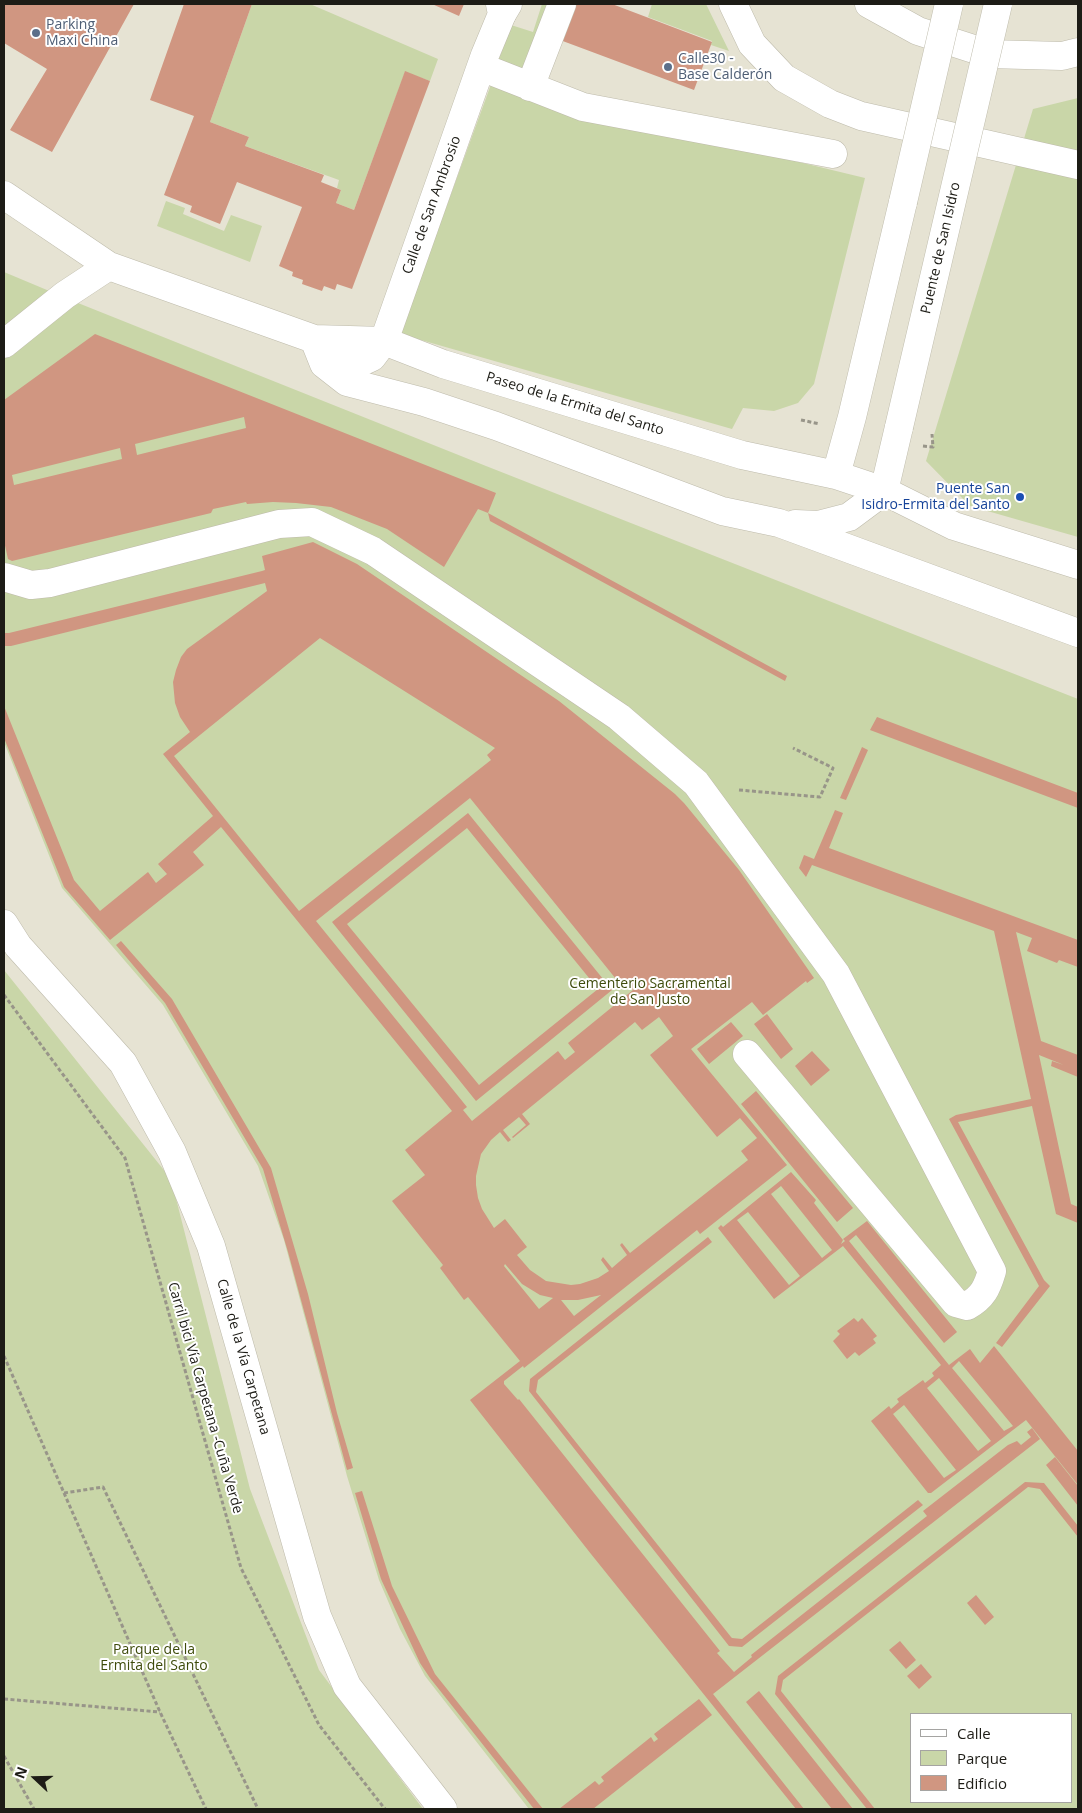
<!DOCTYPE html>
<meta charset="utf-8">
<style>
body{margin:0}
#map{position:relative;width:1082px;height:1813px;overflow:hidden;background:#e6e3d3;font-family:"Open Sans",sans-serif}
canvas{display:block}
.frame{position:absolute;inset:0;border:5px solid #1d1c16;pointer-events:none}
.legend{position:absolute;left:910px;top:1713px;width:162px;height:90px;box-sizing:border-box;background:#fff;border:1px solid #a5a4a2;margin:0;padding:6px 9px;list-style:none;font-size:15px;color:#1d1c16}
.legend li{display:flex;align-items:center;gap:10px;height:25px}
.legend b{width:25px;border:1px solid #a5a4a2}
.north{position:absolute;left:10px;top:1753px;width:50px;height:50px;-webkit-text-stroke:4px #fff;paint-order:stroke;rotate:291deg;font-size:14px;font-weight:700;line-height:20px;text-align:center;color:#1d1c16}
.north::after{content:'';display:block;margin:auto;width:18px;height:22px;background:#1d1c16;clip-path:polygon(50% 0,100% 100%,50% 72%,0 100%)}
</style>
<div id="map">
<canvas width="1082" height="1813"></canvas>
<div class="frame"></div>
<ul class="legend">
<li><b style="height:6px;background:#fff"></b>Calle</li>
<li><b style="height:14px;background:#c9d6a8"></b>Parque</li>
<li><b style="height:14px;background:#d09681"></b>Edificio</li>
</ul>
<div class="north">N</div>
</div>
<script>
const c = document.querySelector('canvas').getContext('2d');
c.lineJoin = 'round';
function fillPath(path, color) {
  c.fillStyle = color;
  c.fill(path, 'evenodd');
}
function stroke(path, color, width, dash) {
  c.strokeStyle = color;
  c.lineWidth = width;
  c.lineCap = dash ? 'butt' : 'round';
  c.setLineDash(dash || []);
  c.stroke(path);
}
function label(font, color, halo, rows, align = 'center') {
  c.font = font + ' "Open Sans",sans-serif';
  c.lineWidth = 4;
  c.setLineDash([]);
  c.textBaseline = 'middle';
  c.strokeStyle = halo;
  c.fillStyle = color;
  for (const [text, x, y, turn = 0] of rows) {
    c.save();
    c.translate(x, y);
    c.rotate((+turn || 0) * Math.PI / 180);
    c.textAlign = isNaN(turn) ? turn : align;
    if (halo) c.strokeText(text, 0, 0);
    c.fillText(text, 0, 0);
    c.restore();
  }
}
fillPath(new Path2D(`
 M252 4H310L438 59 430 81 405 72 354 210 336 203 341 190 337 188 339 180 245 146 249 137 210 122Z
 M542 4H556L528 79 496 67 511 25 533 32Z
 M652 4H706L729 51 711 45 712 41 648 17Z
 M493 79 683 134 865 178 814 384 798 403 774 411 743 408 732 429 400 334Z
 M1078 98V537L970 506 926 461 1033 109Z
 M166 201 185 208 183 214 224 231 231 215 262 226 250 262 157 226Z
 M4 272 78 303 486 466 1078 699V1809H529L425 1676 400 1629 379 1580 347 1476 284 1240 258 1166 163 1005 62 888 4 742ZM911 1714H1071V1802H911Z
 M4 970 171 1179 250 1489 319 1670 423 1809H4Z`), '#c9d6a8');
fillPath(new Path2D(`
 M4 4H134L52 152 10 130 47 69 4 43Z
 M184 4H252L210 122 249 137 245 146 324 175 321 182 341 190 336 203 354 210 405 71 430 81 352 289 337 284 335 290 324 286 322 291 302 284 303 280 292 276 293 272 279 266 302 207 237 182 220 224 190 212 192 206 164 195 194 116 150 100Z
 M432 4H464L459 16Z
 M573 4H612L712 42 694 90 560 40Z
 M95 334 496 493 488 513 478 509 444 567 387 529 331 507 296 503 273 502 247 504 246 502 213 509 211 513 12 561 8 559 4 541V400ZM244 417 246 428 137 455 135 444ZM120 448 122 459 14 485 12 475Z
 M488 513 787 676 785 681 490 521Z
 M313 542 357 564 559 701 675 794 684 803 739 870 814 978 807 983 806 981 763 1015 752 1002 691 1049 787 1165 700 1234 697 1230 524 1368 523 1366 504 1381V1384L518 1400 519 1399 720 1651 717 1653 734 1672 752 1657 751 1655 927 1516 923 1511 1008 1445 1017 1441 1021 1445 1031 1437 1027 1432 1032 1428 1040 1439 713 1694 804 1809H796L591 1554 470 1400 520 1361 468 1297 464 1300 440 1268 443 1265 392 1201 425 1175 405 1150 452 1111 221 827 193 852 204 865 110 940 64 887 4 738V706L74 880 100 911 148 872 156 883 167 874 158 864 213 816 163 754 190 732 180 717 175 703 173 682 176 670 181 657 187 649 267 591 265 583 11 646H4V633H9L262 571 265 570 262 556ZM320 638 495 748 487 755 491 760 299 911 174 756ZM470 798 620 984 624 980 633 990 568 1043 575 1052 565 1060 558 1051 472 1121 463 1110 467 1107 316 921ZM659 1017 673 1036 650 1055 717 1137 740 1118 757 1138 741 1151 748 1160 630 1253 622 1243 620 1245 627 1255 612 1268 603 1257 601 1260 609 1271 598 1278 580 1284 571 1285 546 1281 530 1270 517 1255 527 1247 505 1219 494 1228 482 1209 478 1198 476 1185V1176L481 1154 491 1140 500 1132 508 1142 511 1140 503 1130 519 1117 526 1125 512 1137 513 1138 530 1124 522 1114 635 1022 642 1030ZM505 1264 522 1284 540 1295 553 1298 539 1309 504 1266ZM601 1295 574 1316 561 1300H578Z
 M877 717 1078 793V808L870 730Z
 M862 747 868 750 846 800 840 798Z
 M835 810 843 813 829 848 1078 940V967L1059 960 1057 963 1027 951 1032 938 1016 932 1041 1041 1078 1055V1077L1051 1066 1052 1061 1064 1065 1039 1055 1071 1204 1078 1207V1223L1056 1214 1032 1106 958 1122 1044 1280 1050 1286 1002 1347 996 1343 1039 1286 949 1119 956 1115 1031 1099 994 931 812 865 806 877 799 868 804 855 814 859Z
 M468 813 612 990 476 1101 332 922ZM467 828 598 989 479 1085 347 924Z
 M121 941 172 999 271 1168 308 1294 337 1413 353 1468 347 1470 288 1252 263 1169 165 1003 116 945Z
 M767 1014 793 1049 781 1059 754 1024Z
 M731 1022 743 1036 709 1064 697 1049Z
 M812 1051 830 1070 811 1086 795 1066Z
 M756 1091 853 1208 837 1222 741 1104Z
 M791 1172 816 1200 814 1203 843 1240 841 1244 845 1241 843 1239 867 1221 957 1332 944 1343 856 1235 849 1241 949 1365 970 1349 980 1363 994 1346 1078 1451V1485L1026 1420 931 1493H928L871 1421 889 1406 891 1409 899 1402 897 1399 923 1380 925 1383 934 1376 932 1373 941 1365 843 1246 774 1299 718 1228 721 1225 723 1227ZM781 1186 832 1250 822 1258 771 1194ZM748 1212 800 1276 789 1285 737 1220ZM959 1361 1013 1426 1004 1431 952 1368ZM939 1378 991 1441 978 1451 927 1388ZM904 1405 956 1470 944 1478 893 1414Z
 M708 1237 712 1242 538 1380 536 1392 731 1637 732 1638 742 1639 918 1500 923 1505 742 1647 729 1646 529 1391 530 1379Z
 M854 1318 858 1322 862 1318 877 1336 873 1339 876 1343 859 1356 855 1352 847 1359 833 1341 840 1334 837 1331Z
 M1055 1457 1078 1486V1506L1046 1465Z
 M1025 1482 1044 1483 1078 1526V1537L1040 1489 1028 1487 783 1680 781 1691 875 1809H867L775 1694 778 1676Z
 M362 1491 392 1586 435 1674 543 1809H534L430 1678 420 1663 381 1579 355 1493Z
 M976 1595 994 1617 985 1625 967 1603Z
 M900 1641 916 1660 906 1669 889 1650Z
 M921 1664 932 1677 919 1689 907 1676Z
 M759 1691 853 1809H832L746 1702Z
 M699 1699 712 1715 593 1809H559L595 1781 599 1785 604 1781 601 1777 651 1737 654 1742 658 1739 654 1734Z`), '#d09681');
const minor = new Path2D(`
 M481 67 583 107 833 154
 M530 87 562 4
 M4 195 109 266 314 339 384 341 443 364 742 455 836 475 884 491 954 526 1078 565
 M314 339 324 364 347 382 424 402 496 426 722 511 779 523 1078 633
 M4 344 65 295 109 266
 M324 364H357L372 357 384 341 485 55 502 14 500 4
 M836 475 852 417 903 202
 M884 491 899 427
 M795 524 818 525 849 517 884 491
 M4 577 31 585 50 583 279 524 312 522 373 551 619 717 696 783 836 974 992 1271C987 1288 983 1297 967 1306L956 1303 747 1054
 M4 924 18 946 123 1063 172 1152 211 1246 317 1616 347 1686 443 1809`);
const highway = new Path2D(`
 M733 4 752 44 784 78 830 104 861 116 1078 165
 M869 4 918 31 989 54 1062 56 1078 52
 M502 14 508 4`);
stroke(minor, '#bebbab', 29);
stroke(highway, '#bebbab', 29);
stroke(new Path2D(`
 M801 420 820 424
 M923 446 933 447 932 434
 M739 790 820 797 833 768 793 748
 M4 995 125 1158 241 1568 319 1725 385 1809
 M4 1356 160 1712 206 1809
 M64 1493 103 1487 258 1809
 M4 1699 160 1712
 M4 1756 34 1809`), '#989589', 3, [4, 2.5]);
stroke(minor, '#fff', 28);
stroke(highway, '#fff', 28);
const minorBridge = new Path2D(`
 M903 202 949 4
 M899 427 998 4`);
stroke(minorBridge, '#bebbab', 29, []);
stroke(minorBridge, '#fff', 28);
for (const [x, y, r, color] of [
 [36,33,5,"#5c6f8a"],
 [668,67,5,"#5c6f8a"],
 [1020,497,5,"#1a4fb4"]
]) {
  const dot = new Path2D();
  dot.arc(x, y, r, 0, 2 * Math.PI);
  c.fillStyle = color;
  c.fill(dot);
  stroke(dot, '#fff', 2);
}
label('14px', '#4e5e75', '#fff', [
 ["Parking",46,25],
 ["Maxi China",46,41],
 ["Calle30 -",678,59],
 ["Base Calderón",678,75]
], 'left');
label('14px', '#1d1c16', '#fff', [
 ["Calle de San Ambrosio",432,205,-70],
 ["Puente de San Isidro",941,248,-77],
 ["Paseo de la Ermita del Santo",575,404,17],
 ["Calle de la Vía Carpetana",243,1357,74],
 ["Carril bici Vía Carpetana -Cuña Verde",205,1398,74]
]);
label('14px', '#164399', '#fff', [
 ["Puente San",1010,489],
 ["Isidro-Ermita del Santo",1010,505]
], 'right');
label('14px', '#3e4b0b', '#fff', [
 ["Cementerio Sacramental",650,984],
 ["de San Justo",650,1000],
 ["Parque de la",154,1650],
 ["Ermita del Santo",154,1666]
]);
</script>
